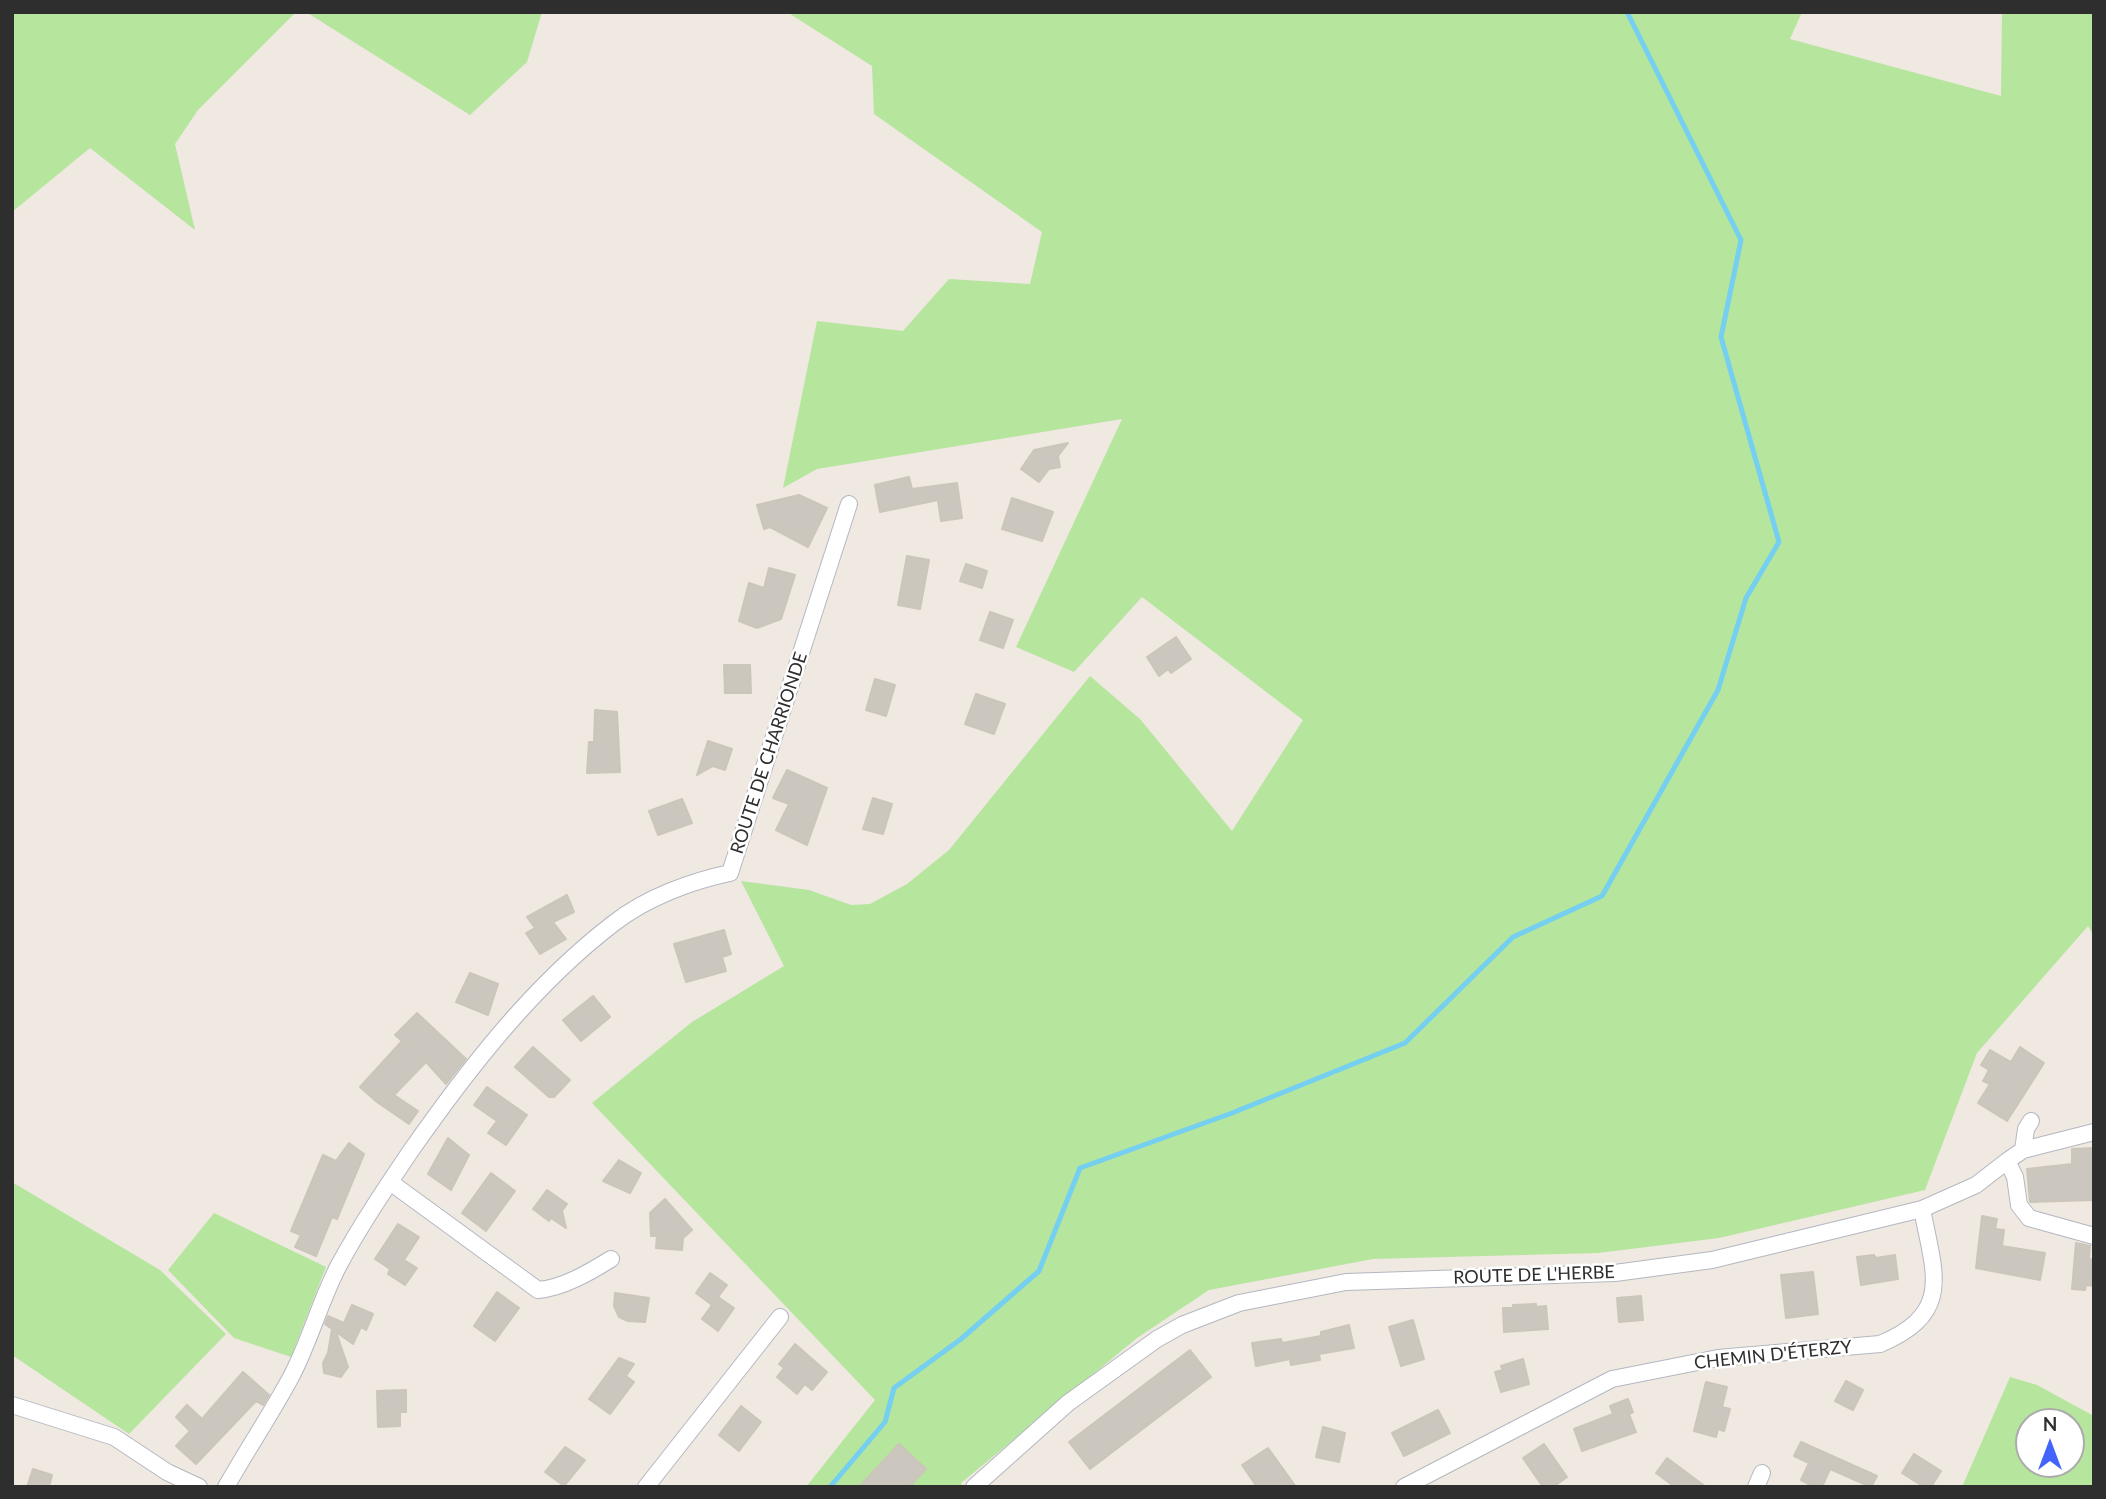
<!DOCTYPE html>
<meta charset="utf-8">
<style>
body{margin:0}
#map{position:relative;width:2106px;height:1499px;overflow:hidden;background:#efe9e1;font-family:Lato,sans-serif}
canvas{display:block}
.frame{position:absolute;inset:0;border:14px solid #2e2e2e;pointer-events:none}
.north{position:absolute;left:2015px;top:1408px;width:70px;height:70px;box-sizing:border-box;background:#fff;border:2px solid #ababab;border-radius:50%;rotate:0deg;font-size:19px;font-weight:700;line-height:28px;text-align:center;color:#2e2e2e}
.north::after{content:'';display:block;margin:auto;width:24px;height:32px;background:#4264fb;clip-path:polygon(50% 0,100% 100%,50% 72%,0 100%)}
</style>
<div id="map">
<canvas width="2106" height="1499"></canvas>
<div class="frame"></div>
<div class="north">N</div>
</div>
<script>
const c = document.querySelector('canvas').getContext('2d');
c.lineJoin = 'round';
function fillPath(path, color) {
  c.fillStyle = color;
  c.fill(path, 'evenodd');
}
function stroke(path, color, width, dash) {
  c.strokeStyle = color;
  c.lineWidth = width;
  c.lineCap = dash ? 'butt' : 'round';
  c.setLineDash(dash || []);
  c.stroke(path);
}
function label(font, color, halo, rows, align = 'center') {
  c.font = font + ' Lato,sans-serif';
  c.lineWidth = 5;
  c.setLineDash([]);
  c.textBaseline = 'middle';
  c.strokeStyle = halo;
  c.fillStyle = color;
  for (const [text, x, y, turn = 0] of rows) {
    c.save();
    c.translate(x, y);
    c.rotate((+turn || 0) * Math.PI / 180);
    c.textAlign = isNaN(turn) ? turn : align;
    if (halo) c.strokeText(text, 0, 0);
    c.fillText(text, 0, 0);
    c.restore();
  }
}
fillPath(new Path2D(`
 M12 12H296L198 110 175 144 195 230 90 148 12 212Z
 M306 12H542L527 62 470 115Z
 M787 12H1802L1790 39 2001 96 2002 12H2094V936L2088 926 1977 1053 1925 1190 1719 1238 1598 1253 1373 1259 1209 1290 1137 1338 961 1483 963 1487H806L875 1400 592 1103 692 1022 784 966 741 881 809 890 851 905 870 904 907 884 949 850 1090 676 1140 719 1232 831 1303 720 1142 597 1074 672 1016 647 1122 419 817 469 783 488 817 321 903 331 949 279 1030 284 1042 232 874 114 872 66Z
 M12 1182 160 1270 226 1334 129 1434 12 1355Z
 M214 1213 326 1267 291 1357 234 1338 168 1270Z
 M2010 1377 2037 1385 2094 1416V1487H1962ZM2029 1422H2071V1464H2029Z`), '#b6e59e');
stroke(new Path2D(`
 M830 1487 885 1422 894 1388 961 1339 1039 1271 1080 1168 1232 1113 1405 1043 1513 937 1602 896 1718 690 1746 598 1779 542 1721 337 1741 240 1627 12`), '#75cff0', 5);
const building = new Path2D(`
 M1068 443 1058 456 1060 467 1049 469 1039 482 1021 469 1034 450Z
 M909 477 912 489 957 483 962 518 941 521 938 500 880 512 875 485Z
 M799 495 827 508 808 547 770 527 764 529 757 505Z
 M1012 498 1053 512 1042 541 1002 529Z
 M907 556 929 560 920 609 898 605Z
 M966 564 987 571 982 588 960 581Z
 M769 568 795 575 781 619 757 628 739 621 749 583 764 588Z
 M990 612 1013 620 1003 648 980 640Z
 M1176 637 1191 659 1171 673 1168 669 1159 676 1147 657Z
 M724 665H750L751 693H725Z
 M875 679 895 685 886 716 866 710Z
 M976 694 1005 704 994 734 965 724Z
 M595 710 617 712 620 772 587 773 589 742H594Z
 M708 741 732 749 725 770 713 766 697 775Z
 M787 770 827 788 807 845 776 830 789 804 773 798Z
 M873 798 892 804 883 834 863 829Z
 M682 799 692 823 658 835 649 811Z
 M567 895 574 912 553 922 566 939 540 954 526 933 535 928 527 917Z
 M724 930 731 954 722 957 726 971 686 982 674 944Z
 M470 973 498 984 488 1015 456 1002Z
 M593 996 610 1017 581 1041 563 1020Z
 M417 1013 466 1059 446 1084 426 1062 394 1095 418 1111 409 1124 377 1102 360 1087 402 1041 395 1035Z
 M533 1047 570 1080 554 1097H549L515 1067Z
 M2020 1047 2044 1063 2007 1121 1978 1103 1990 1084 1983 1081 1989 1070 1981 1065 1990 1050 2011 1062Z
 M487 1087 527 1115 506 1145 488 1133 497 1121 474 1105Z
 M448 1138 469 1155 451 1190 428 1174Z
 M349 1143 364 1154 337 1219 332 1217 316 1256 295 1247 301 1235 291 1231 323 1155 336 1161Z
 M2094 1148V1200L2030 1202 2027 1169 2072 1164V1149Z
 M619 1160 641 1173 630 1193 603 1181Z
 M491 1173 515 1191 486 1231 462 1213Z
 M547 1190 567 1204 562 1211 566 1228 551 1218 549 1221 533 1209Z
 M665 1199 692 1230 683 1238 682 1250 656 1248 657 1236H651L650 1213Z
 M1982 1216 1997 1219 1995 1229 2004 1230 2002 1246 2045 1253 2040 1280 1976 1268Z
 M398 1224 419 1237 404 1260 417 1268 405 1285 388 1274 390 1269 375 1259Z
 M2076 1243 2090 1246 2089 1259 2094 1260V1286L2086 1285 2085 1290 2072 1289Z
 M1874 1255 1876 1258 1895 1255 1898 1279 1861 1285 1857 1257Z
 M1813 1272 1818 1314 1786 1318 1781 1275Z
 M710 1273 727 1285 718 1297 734 1308 718 1331 702 1319 712 1305 696 1293Z
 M497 1292 519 1308 495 1341 474 1326Z
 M615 1293 649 1298 645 1322 628 1321 619 1317 614 1306Z
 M1641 1296 1643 1320 1619 1322 1617 1298Z
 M1536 1304V1307L1546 1306 1548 1329 1504 1332 1503 1308H1513V1305Z
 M352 1305 373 1314 366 1330 361 1327 353 1344 336 1332 348 1367 341 1377 324 1373 323 1363 328 1353 332 1329 325 1324 328 1316 344 1323Z
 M1413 1320 1424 1359 1401 1366 1389 1327Z
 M1349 1325 1354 1348 1319 1354 1320 1360 1291 1365 1290 1359 1256 1366 1252 1343 1281 1339 1282 1343 1321 1336V1332Z
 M795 1344 827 1372 812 1390 805 1384 797 1394 777 1377 784 1368 779 1364Z
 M1190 1350 1211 1377 1090 1469 1069 1442Z
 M619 1358 634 1364 626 1376 634 1382 610 1414 589 1399Z
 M1523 1359 1529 1384 1501 1392 1495 1372 1503 1370 1501 1366Z
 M243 1372 269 1395 263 1405 256 1401 196 1464 176 1446 190 1431 176 1417 187 1405 202 1419Z
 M1846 1381 1863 1390 1853 1410 1835 1401Z
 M1706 1382 1727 1387 1722 1407 1730 1409 1724 1431 1718 1429 1716 1437 1694 1431Z
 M406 1390V1412H400V1426L378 1427 377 1391Z
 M1628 1399 1633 1412 1629 1414 1636 1432 1582 1451 1574 1429 1613 1414 1610 1406Z
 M741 1406 761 1422 739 1451 719 1435Z
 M1438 1410 1450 1433 1404 1456 1392 1433Z
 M1323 1427 1345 1433 1339 1462 1316 1457Z
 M1801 1442 1877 1476 1871 1487 1830 1469 1822 1487H1814L1801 1480 1809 1463 1794 1456Z
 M899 1444 926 1469 909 1487H859Z
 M1544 1444 1567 1477 1553 1487H1543L1523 1458Z
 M565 1447 585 1460 564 1486 545 1472Z
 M1268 1448 1296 1487H1257L1242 1465Z
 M1914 1454 1941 1471 1931 1487H1924L1902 1473Z
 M1667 1458 1706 1487H1675L1656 1473Z
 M33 1469 52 1475 49 1487H27Z`);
fillPath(building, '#cbc7bf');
stroke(building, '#cbc5ba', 2);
const street = new Path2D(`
 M2023 1150 2026 1129 2031 1121
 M2007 1161 2023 1150 2094 1132
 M390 1182 538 1290C563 1288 590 1272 611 1259
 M12 1405 114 1437 167 1472 199 1487
 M226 1487C247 1450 271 1414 291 1377 310 1341 320 1301 339 1265 360 1226 385 1189 410 1152 468 1069 533 985 614 923 646 898 691 881 730 873L849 504
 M646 1487 780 1317
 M974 1487 1068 1403 1157 1339 1182 1325 1239 1303 1346 1282 1615 1273 1712 1260 1922 1209 1976 1185 2007 1161 2015 1177 2019 1205 2029 1218 2094 1236
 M1404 1487 1612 1379 1718 1358 1880 1344C1954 1313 1934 1273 1922 1209
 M1756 1487 1762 1473`);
stroke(street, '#b4b7c1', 18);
stroke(street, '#fff', 16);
label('18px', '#2e2e2e', '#fff', [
 ["ROUTE DE CHARRIONDE",769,753,-72],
 ["ROUTE DE L'HERBE",1534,1275,-2],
 ["CHEMIN D'ÉTERZY",1773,1355,-6]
]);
</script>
